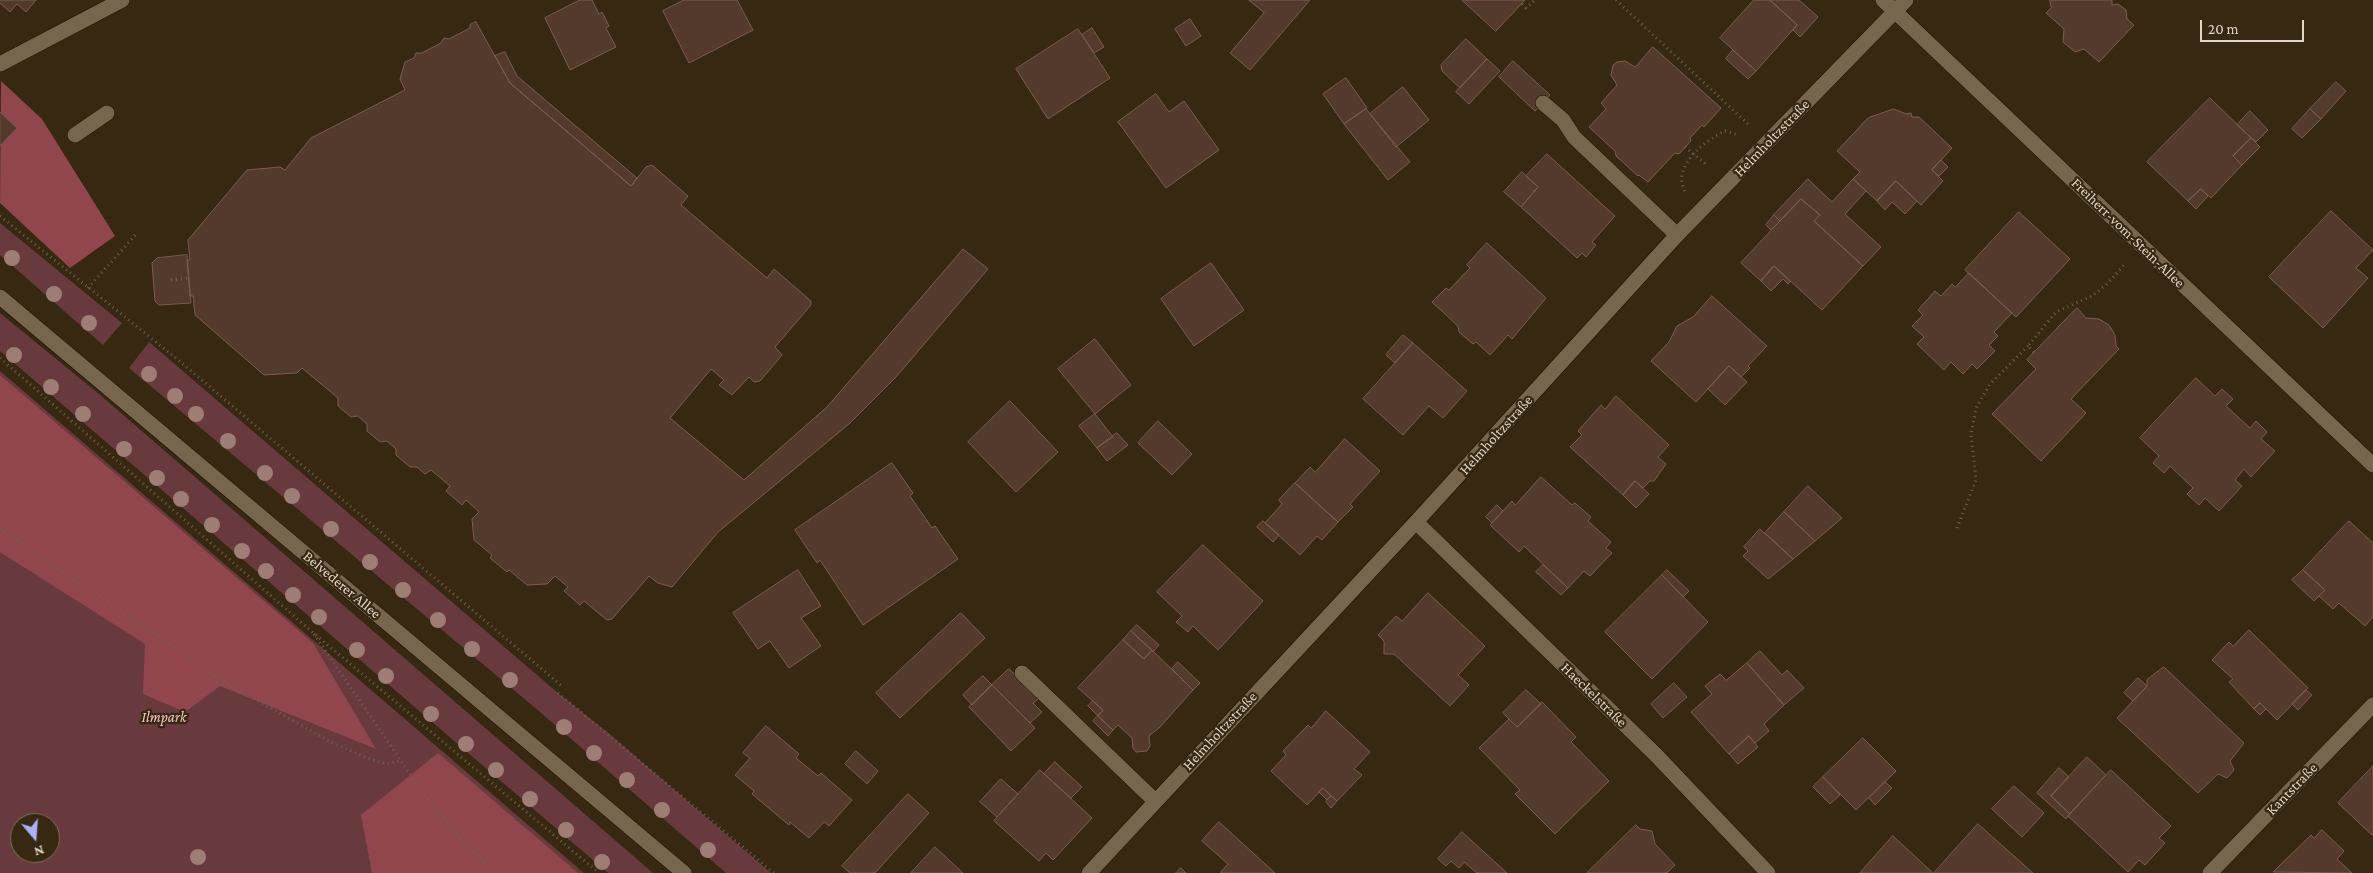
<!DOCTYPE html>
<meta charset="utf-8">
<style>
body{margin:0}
#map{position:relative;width:2373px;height:873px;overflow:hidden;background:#362811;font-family:"Crimson Pro",serif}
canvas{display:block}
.north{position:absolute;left:10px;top:813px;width:50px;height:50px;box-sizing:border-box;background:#362811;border:1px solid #7a6e5a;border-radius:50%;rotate:162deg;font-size:14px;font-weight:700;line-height:20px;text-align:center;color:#dfd6c8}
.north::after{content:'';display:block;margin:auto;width:18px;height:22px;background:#aab0fb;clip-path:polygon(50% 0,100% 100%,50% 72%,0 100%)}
.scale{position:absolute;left:2200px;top:20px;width:104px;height:22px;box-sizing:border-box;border:2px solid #dfd6c8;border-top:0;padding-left:6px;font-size:15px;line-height:18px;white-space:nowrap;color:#dfd6c8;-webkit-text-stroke:4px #362811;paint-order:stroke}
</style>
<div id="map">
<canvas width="2373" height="873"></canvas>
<div class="north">N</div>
<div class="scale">20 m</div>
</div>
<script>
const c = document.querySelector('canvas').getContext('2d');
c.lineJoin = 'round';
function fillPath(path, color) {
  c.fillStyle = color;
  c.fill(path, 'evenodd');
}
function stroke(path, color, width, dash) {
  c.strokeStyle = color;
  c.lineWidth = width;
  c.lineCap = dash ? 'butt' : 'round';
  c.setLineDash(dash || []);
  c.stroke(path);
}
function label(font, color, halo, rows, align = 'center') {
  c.font = font + ' "Crimson Pro",serif';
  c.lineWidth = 4.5;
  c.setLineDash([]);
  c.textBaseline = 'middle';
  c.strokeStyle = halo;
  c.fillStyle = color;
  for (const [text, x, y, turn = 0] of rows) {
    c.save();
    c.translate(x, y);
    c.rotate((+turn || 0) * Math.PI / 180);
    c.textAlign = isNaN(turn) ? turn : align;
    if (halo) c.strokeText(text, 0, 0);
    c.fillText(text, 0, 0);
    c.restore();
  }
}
fillPath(new Path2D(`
 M0 223 122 323 103 345 0 255Z
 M0 313 99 394 653 873H608L0 351Z
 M149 342 558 693 606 731 771 873H726L540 712 129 368Z
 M0 371 584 873H0ZM20 823H50V853H20Z`), '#683a3e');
fillPath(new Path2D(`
 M1 81 42 119 115 236 70 268 0 203Z
 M0 375 313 643 376 749 220 686 185 712 143 694 145 644 0 552Z
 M438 753 578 873H372L361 815Z`), '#91464e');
const building = new Path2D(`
 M0 0H36L26 12 17 4 10 12 0 3Z
 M580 0H592L599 14 602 12 609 26 606 28 616 47 570 70 545 18Z
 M684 0H737L753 30 689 63 663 11Z
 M1249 0H1310L1250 70 1230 53 1264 13Z
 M1462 0H1525L1496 31Z
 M1754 0H1770L1797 25 1756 71 1720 38Z
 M1770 0H1799L1818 17 1800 37 1793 30 1797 25Z
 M2050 0H2112V5L2118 4 2126 10 2127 19 2134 25 2099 62 2084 49 2075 52 2063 42 2064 29 2046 13 2051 8Z
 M1190 19 1201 36 1186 46 1175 29Z
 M476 22 510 83 631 186 646 167 652 165 688 196 681 205 767 278 774 269 811 301V305L775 347 782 355 760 381 754 382 749 377 732 395 719 385 724 380 711 369 670 418 744 480 827 407 963 249 988 269 896 377 849 424 718 532 672 587 658 583 649 576 612 619 607 620 584 601 580 605 564 591 568 587 555 576 547 584 527 585 509 570 507 572 490 558 492 555 474 540 472 519 479 512 466 500 462 505 446 491 450 486 431 470 425 474 417 467H410L396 455V449L387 441 380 442 367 431V424L358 416 351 417 338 406V398L302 368 297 373 264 375 195 315 193 296H190L187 260H190L188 240 247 170 280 167 285 170 311 138 405 90 400 79 405 62 414 58 416 53H422L441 43 444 38 449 39 470 28V25Z
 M1092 28 1104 47 1094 53 1082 35Z
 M1078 29 1110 78 1048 119 1016 69Z
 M1466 39 1487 59 1460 88 1442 71 1441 65Z
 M1653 47 1721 108 1704 127 1702 125 1690 138 1691 141 1679 154 1675 153 1648 182 1639 175 1638 176 1616 156 1615 151 1589 127 1606 109 1601 103 1617 85 1611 75 1613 65 1617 62 1625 61 1635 67Z
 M1733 50 1756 71 1748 79 1726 59Z
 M505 52 517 76 637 178 631 186 510 83 495 56Z
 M1487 59 1500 71 1469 104 1456 92Z
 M1513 61 1550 95 1535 111 1499 77Z
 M1346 78 1367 108 1344 124 1323 94Z
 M2336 82 2346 91 2321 119 2310 109Z
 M1403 87 1429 120 1396 147 1370 114Z
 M1156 94 1169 112 1184 101 1219 150 1166 188 1118 122Z
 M2210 98 2251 138 2233 156 2242 165 2211 198 2201 189 2188 201 2147 162Z
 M1366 109 1410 162 1388 180 1344 124Z
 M1894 109 1906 114 1911 113 1912 117H1919L1952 148 1932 170 1943 181 1921 205 1896 181 1877 201 1853 179 1860 172 1837 151 1868 118Z
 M2310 109 2321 119 2302 138 2292 129Z
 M2250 111 2268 130 2256 142 2237 125Z
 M0 112 17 128 0 146Z
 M2251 138 2260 147 2242 165 2233 156Z
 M1547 154 1615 216 1592 242 1596 245 1586 257 1582 253 1577 258 1521 207 1538 187 1526 176Z
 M1941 160 1948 167 1939 176 1932 170Z
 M1522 172 1538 187 1521 207 1504 192Z
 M1808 179 1832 202 1853 179 1866 191 1845 214 1881 247 1863 266 1814 221 1820 215 1801 199 1780 221 1774 215Z
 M1896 181 1917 201 1905 214 1892 202 1885 210 1877 201Z
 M2201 189 2208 196 2196 209 2188 201Z
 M1801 199 1820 215 1814 221 1863 266 1822 310 1774 266 1761 281 1741 263Z
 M2331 211 2373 250 2356 268 2368 278 2323 328 2269 277Z
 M2019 212 2070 259 2016 317 1965 270Z
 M1774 215 1780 221 1771 230 1766 225Z
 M1487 243 1546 298 1512 339 1508 335 1490 355 1476 342 1473 344 1459 332 1458 326 1432 302 1446 288 1449 290 1470 268 1467 265Z
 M187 255 191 303 159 305 155 301 152 263 157 258Z
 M1211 263 1244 310 1194 346 1161 299Z
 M1774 266 1790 281 1788 284 1783 279 1771 291 1761 281Z
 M1969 273 2012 313 1994 332 1998 336 1989 345 1995 351 1977 369 1972 364 1963 374 1951 362 1944 370 1917 344 1924 337 1912 326 1923 315 1918 310 1935 291 1941 296 1952 284 1955 287Z
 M1712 296 1767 346 1748 366 1750 368 1741 377 1729 366 1696 402 1651 361 1669 342 1677 326 1693 317Z
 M2077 308 2086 318 2099 319 2109 325 2115 335 2116 346 2119 349 2071 399 2086 413 2041 461 1992 414 2036 369 2027 360Z
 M1403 335 1413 343 1395 363 1386 355Z
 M1095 339 1131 385 1095 414 1058 369Z
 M1413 343 1467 391 1443 418 1429 406 1403 435 1363 399Z
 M1729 366 1747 382 1725 405 1708 389Z
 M2196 378 2215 396 2222 389 2233 399 2226 406 2250 428 2256 421 2267 432 2261 439 2275 451 2251 477 2244 469 2235 480 2242 486 2219 511 2205 498 2199 505 2187 494 2193 488 2170 466 2164 473 2153 463 2159 456 2140 438Z
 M1616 396 1669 445 1658 457 1666 464 1654 481H1650L1643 488 1635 481 1623 495 1570 447 1582 435 1578 431 1601 405 1605 409Z
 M1010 401 1058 452 1016 492 968 442Z
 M1095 414 1113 437 1097 448 1079 426Z
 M1158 421 1192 454 1172 475 1138 443Z
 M1117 433 1128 445 1107 461 1097 448Z
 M1345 439 1380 471 1350 504 1353 507 1338 522 1295 483 1310 467 1315 472Z
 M892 463 913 493 910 496 932 528 935 526 958 559 863 625 820 560 817 563 795 530Z
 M1541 477 1572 505 1575 503 1591 517 1588 521 1611 542 1606 548 1612 553 1590 576 1584 571 1568 588 1524 546 1519 552 1490 525 1512 501 1515 505Z
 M1635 481 1649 494 1636 508 1623 495Z
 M1295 483 1338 522 1322 540 1317 536 1300 555 1265 523 1282 504 1279 500Z
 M1808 486 1842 518 1815 541 1784 512Z
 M1497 505 1503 511 1492 523 1486 517Z
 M1784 512 1815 541 1793 559 1765 533Z
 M1263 521 1279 535 1273 542 1257 527Z
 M2349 521 2373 543V617L2365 626 2339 603 2333 609 2319 596 2325 590 2303 570Z
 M1760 529 1793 559 1768 579 1743 556 1748 551 1744 547Z
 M1203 545 1263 601 1218 650 1193 626 1188 632 1176 622 1182 616 1157 592Z
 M1543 565 1568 588 1561 595 1536 572Z
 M798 570 821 606 801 618 821 646 789 668 770 641 758 649 733 613Z
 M1667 570 1689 591 1683 597 1662 575Z
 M2303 570 2325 590 2314 601 2292 580Z
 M1662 575 1708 622 1652 679 1605 632Z
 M1428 593 1485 646 1458 675 1469 685 1450 706 1394 654H1384V641L1378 635 1396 616 1402 621Z
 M961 613 985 638 900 718 876 693Z
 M1137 625 1159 645 1153 652 1131 631Z
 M2249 630 2308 688 2277 720 2260 703 2254 709 2229 682 2233 679 2212 660 2229 642 2233 646Z
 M1131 631 1152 650 1144 659 1123 640Z
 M1123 640 1144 659 1152 650 1193 690 1159 728 1149 736 1150 746 1147 751 1136 752 1133 748 1132 738 1118 725 1113 730 1098 716 1103 710 1078 688Z
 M1760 651 1782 675 1787 670 1804 688 1784 705 1747 663Z
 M1178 662 1200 683 1193 690 1172 669Z
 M1747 663 1784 705 1764 724 1769 731 1755 743 1749 736 1729 754 1691 712 1712 694 1705 686 1720 674 1726 680Z
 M2164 667 2244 743 2230 761 2234 770 2227 778 2218 774 2198 793 2117 718 2147 686V680Z
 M1009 669 1038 699 1033 703 1042 712 1030 723 992 685Z
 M983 676 992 685 972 705 963 695Z
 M2138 678 2147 686 2133 701 2124 693Z
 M1674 683 1687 697 1663 718 1651 704Z
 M992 685 1035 728 1011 751 969 707Z
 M1526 690 1541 704 1517 727 1503 713Z
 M2306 690 2312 695 2298 710 2292 704Z
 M1093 701 1103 710 1098 716 1088 706Z
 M1542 702 1576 737 1571 742 1609 781 1555 834 1515 794 1520 790 1479 748 1509 719 1517 727Z
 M2260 703 2266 709 2260 715 2254 709Z
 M1326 711 1370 752 1354 769 1362 775 1337 801 1323 788 1307 805 1271 771 1286 755 1283 751 1308 725 1311 728Z
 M1098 716 1113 730 1108 736 1093 721Z
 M766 726 799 754 796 758 818 776 821 773 852 800 829 826 824 822 809 838 790 822 789 825 752 794 754 791 735 775 750 758 743 753Z
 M1749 736 1758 747 1738 764 1729 754Z
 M1863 738 1896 771 1856 810 1823 777Z
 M856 751 878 771 867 784 845 764Z
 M2087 757 2106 775 2070 814 2051 796Z
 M1055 762 1082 787 1071 798 1044 774Z
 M2373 766V836L2338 803Z
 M2059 768 2069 777 2051 796 2070 814 2066 819 2037 793Z
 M1040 770 1092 818 1053 860 1046 853 1039 861 994 821Z
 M2111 770 2171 826 2159 838 2165 843 2145 865 2139 860 2128 872 2068 816Z
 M1823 777 1840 795 1830 804 1813 787Z
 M1001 779 1018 794 997 817 980 802Z
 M1885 782 1892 788 1875 805 1869 798Z
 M2014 786 2044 813 2022 837 1992 809Z
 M1323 788 1331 796 1327 800 1319 792Z
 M908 794 929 813 875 873H850L842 866Z
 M1331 796 1337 801 1331 808 1326 802Z
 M1219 822 1275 873H1220L1228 864 1202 841Z
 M1978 824 2033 873H1934Z
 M1636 825 1640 829 1652 831 1655 844 1675 865 1667 873H1587Z
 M2322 830 2344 851 2337 859 2352 873 2273 872 2311 835 2314 838Z
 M1462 832 1507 873H1477L1464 862 1459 868 1451 861 1446 866 1438 859Z
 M1893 836 1933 873H1860Z
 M935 847 963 873H911Z
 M1181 868 1186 873H1176Z`);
fillPath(building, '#543a2d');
stroke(building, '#795d50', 1);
const service = new Path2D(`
 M1543 103 1563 120 1574 137 1677 235
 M75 135 107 113
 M1022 673 1155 801`);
const minor = new Path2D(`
 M1883 0 2373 465
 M0 64 122 0
 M1416 522 1656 755 1768 873
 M1089 873 1416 522 1677 235 1906 0
 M2210 873 2373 705`);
const tertiary = new Path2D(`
 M0 297 684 873`);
stroke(service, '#1d1000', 16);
stroke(minor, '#1d1000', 16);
stroke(tertiary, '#1d1000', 16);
stroke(new Path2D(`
 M1616 0 1749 125
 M1522 4 1526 8 1535 0
 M1685 147 1708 166
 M1685 191C1671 167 1705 140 1725 131L1738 135
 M0 216 177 359 563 687
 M171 280 189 278
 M88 288 138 232
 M2034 352 2028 346 2056 312 2092 296 2107 284 2124 265
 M0 358 311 631 599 873
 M1957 528 1976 480 1971 435 1976 408 1990 384 2028 346
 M0 529 228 684 333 743 367 758 386 764 399 761
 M314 634 421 790 453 830 493 873
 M558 693 774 873`), '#6e624e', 3, [1, 4]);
stroke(service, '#76664d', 15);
stroke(minor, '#76664d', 15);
stroke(tertiary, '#76664d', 15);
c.fillStyle = '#9d7d74';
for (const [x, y] of [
 [12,258],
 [54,294],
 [89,323],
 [14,355],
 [149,374],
 [51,387],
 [175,396],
 [83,414],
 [196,414],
 [228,441],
 [124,449],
 [265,473],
 [157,478],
 [292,496],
 [181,499],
 [212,525],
 [331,529],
 [242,551],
 [370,562],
 [266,571],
 [403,590],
 [293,595],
 [319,617],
 [438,620],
 [472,649],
 [357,650],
 [386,676],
 [510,680],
 [431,714],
 [564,727],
 [466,744],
 [594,753],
 [496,770],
 [627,780],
 [530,799],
 [662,810],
 [566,830],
 [708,850],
 [198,857],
 [602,862]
]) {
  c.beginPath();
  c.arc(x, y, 8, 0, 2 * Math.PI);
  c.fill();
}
label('15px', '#dfd6c8', '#362811', [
 ["Helmholtzstraße",1772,138,-46],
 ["Freiherr-vom-Stein-Allee",2128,233,44],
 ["Helmholtzstraße",1496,435,-48],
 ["Belvederer Allee",342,585,40],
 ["Haeckelstraße",1594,695,44],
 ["Helmholtzstraße",1220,731,-47],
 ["Kantstraße",2292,789,-46]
]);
label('italic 15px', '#f1c2c5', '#362811', [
 ["Ilmpark",164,717]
]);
</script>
